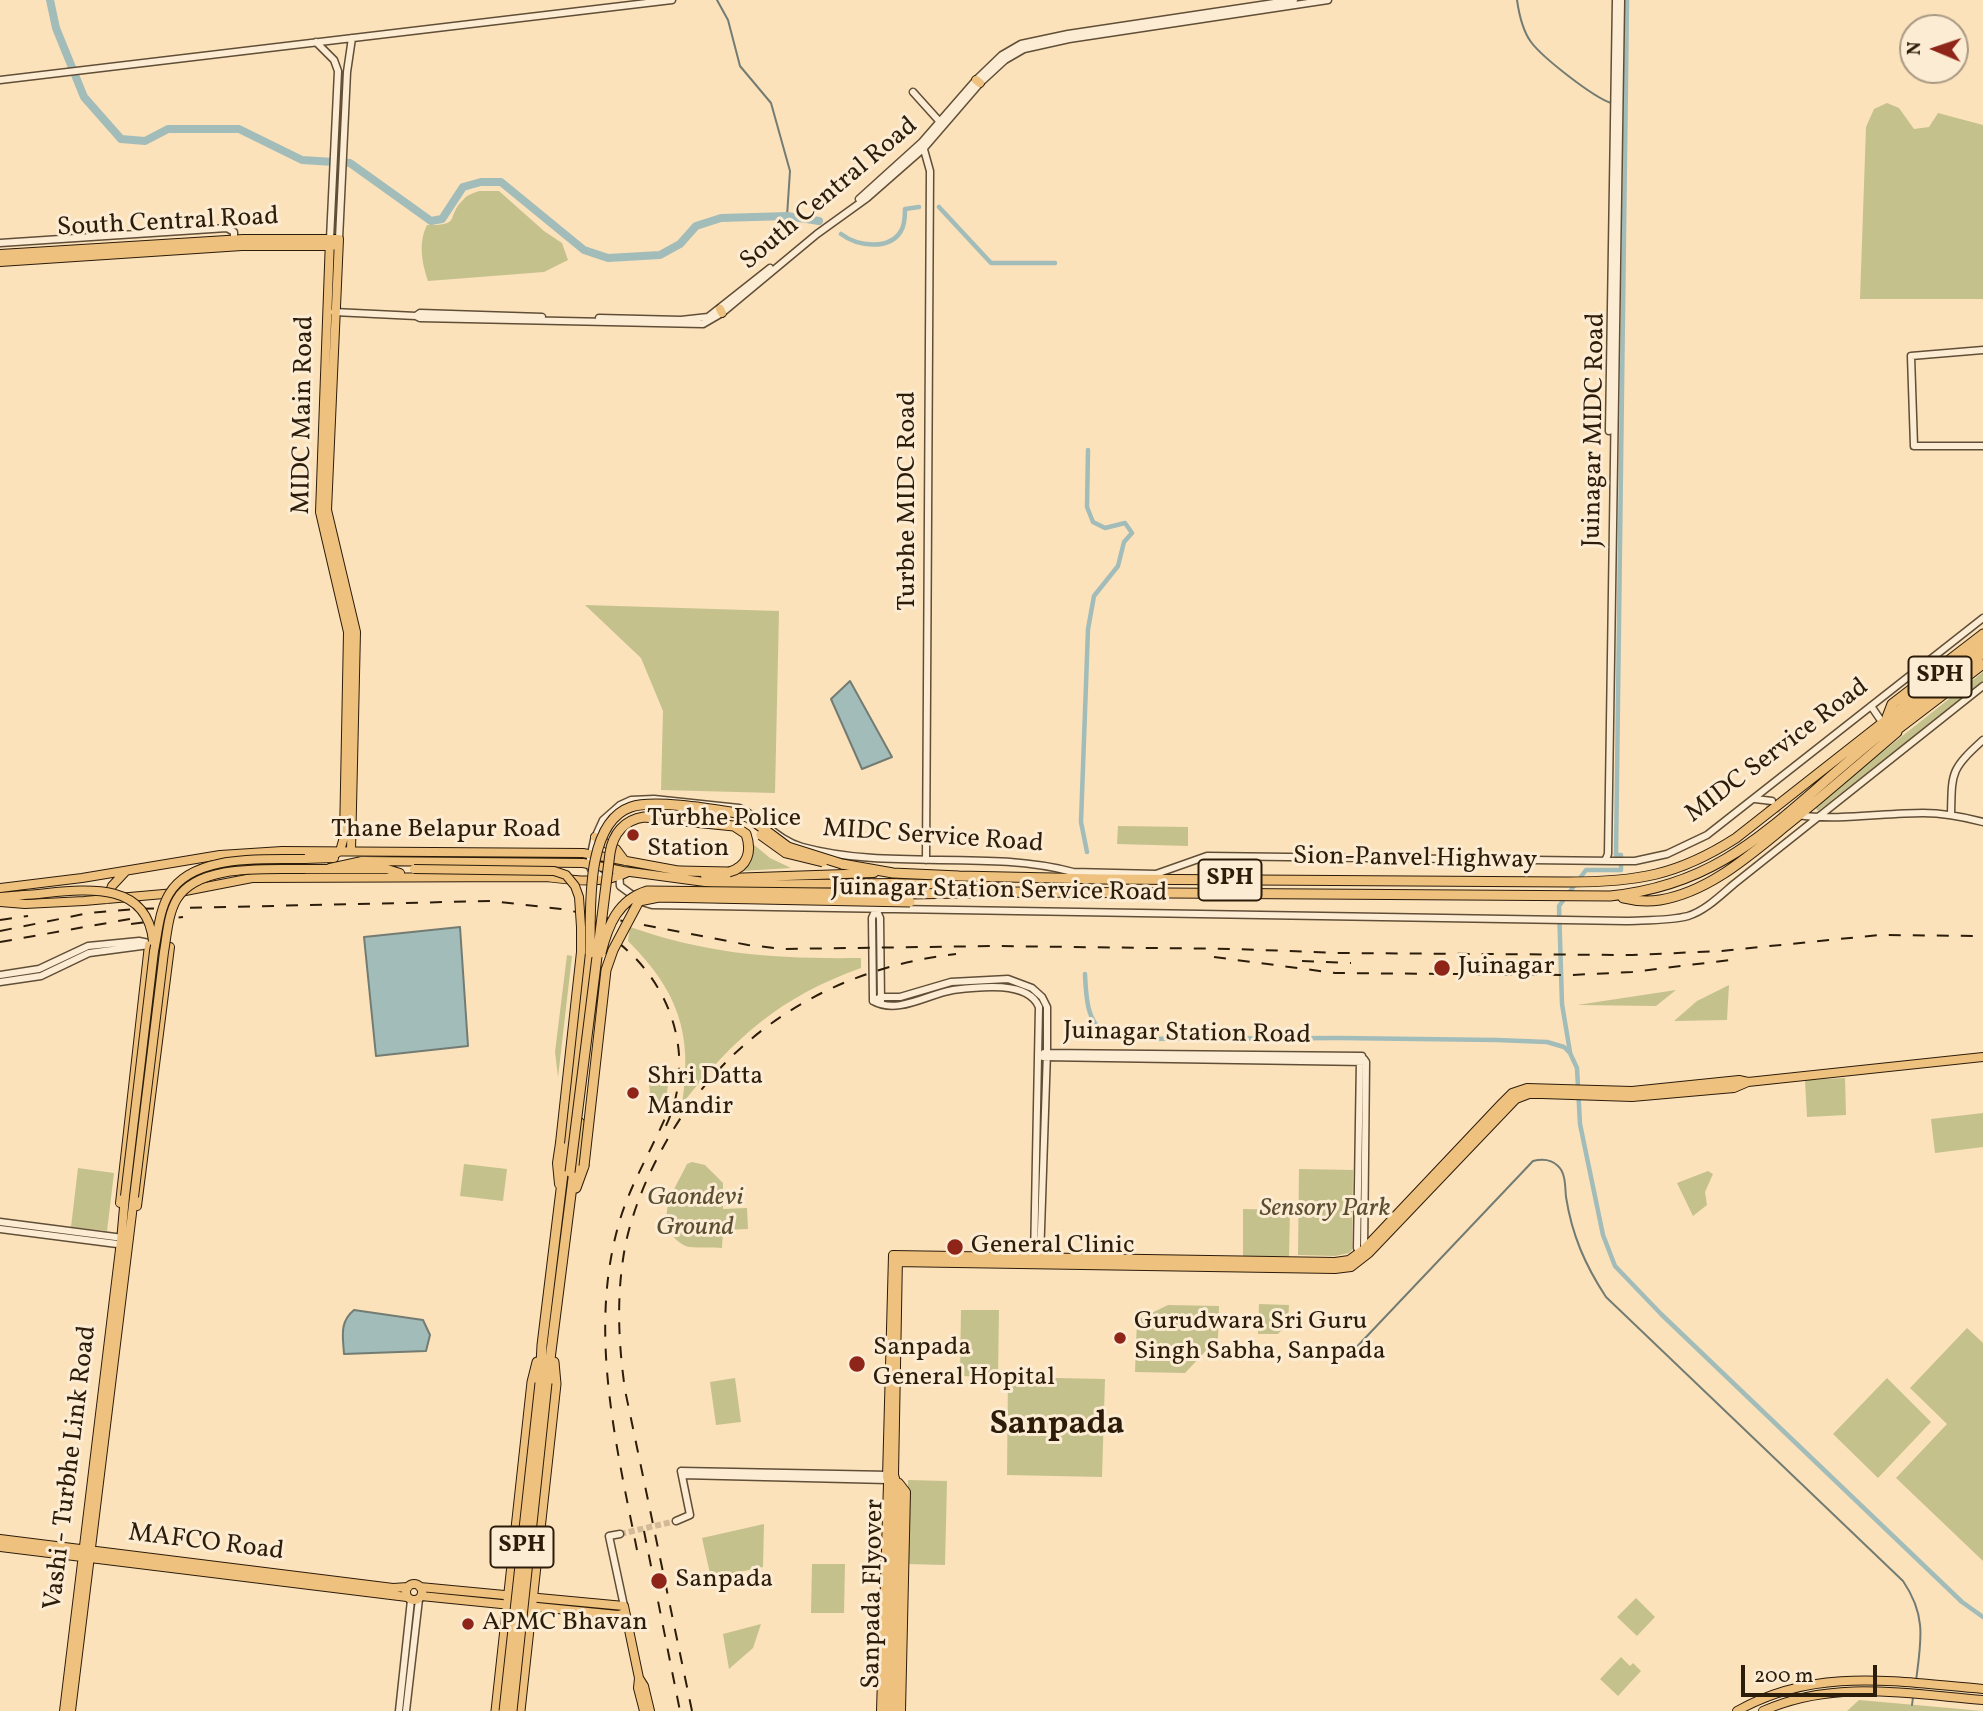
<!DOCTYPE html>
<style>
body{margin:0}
#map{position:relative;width:1983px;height:1711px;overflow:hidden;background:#fbe2bb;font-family:Vollkorn,serif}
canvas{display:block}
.north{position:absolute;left:1899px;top:14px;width:70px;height:70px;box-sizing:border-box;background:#fcecd3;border:2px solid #a99983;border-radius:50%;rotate:272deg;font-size:19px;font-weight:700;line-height:28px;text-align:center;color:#2c1c0a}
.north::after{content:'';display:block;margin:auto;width:24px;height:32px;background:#8f2418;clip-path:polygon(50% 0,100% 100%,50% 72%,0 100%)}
.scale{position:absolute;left:1741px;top:1665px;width:136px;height:32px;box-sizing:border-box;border:4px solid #2c1c0a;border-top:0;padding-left:9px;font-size:21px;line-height:24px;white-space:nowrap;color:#2c1c0a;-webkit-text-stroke:5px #fcecd3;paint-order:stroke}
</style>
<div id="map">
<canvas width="1983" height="1711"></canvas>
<div class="north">N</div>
<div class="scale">200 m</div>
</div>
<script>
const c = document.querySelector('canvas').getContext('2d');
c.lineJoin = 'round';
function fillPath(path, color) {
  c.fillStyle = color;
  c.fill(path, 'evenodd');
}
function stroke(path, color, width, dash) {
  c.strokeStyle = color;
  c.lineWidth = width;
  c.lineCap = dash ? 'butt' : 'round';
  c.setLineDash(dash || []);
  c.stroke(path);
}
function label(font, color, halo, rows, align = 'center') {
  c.font = font + ' Vollkorn,serif';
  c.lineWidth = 6;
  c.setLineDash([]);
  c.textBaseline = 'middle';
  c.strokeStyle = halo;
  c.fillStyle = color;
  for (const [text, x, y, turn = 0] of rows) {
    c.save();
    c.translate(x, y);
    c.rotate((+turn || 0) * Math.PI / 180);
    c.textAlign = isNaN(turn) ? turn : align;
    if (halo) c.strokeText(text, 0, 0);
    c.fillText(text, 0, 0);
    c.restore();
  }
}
fillPath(new Path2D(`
 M1887 103 1899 108 1914 129 1929 127 1938 113 1983 125V299H1860L1866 127 1874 109Z
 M479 191H499L544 231 562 243 568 260 544 272 428 281C422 263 418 243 427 225 463 226 445 216 464 199 467 195 474 193 479 191Z
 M585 605 779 611 775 793 661 790 663 711 641 658Z
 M1983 672V682L1818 811 1814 806Z
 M1118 826 1188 827V846L1117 844Z
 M753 844 770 858 791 868 743 871 752 858Z
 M630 927C711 955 776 959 861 958V968C780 997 735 1037 682 1104 693 1033 678 991 628 941Z
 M567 955 572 956 558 1077 555 1052Z
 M1729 985 1727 1020 1674 1021 1697 1001Z
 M1676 990 1656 1006 1577 1005Z
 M670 1073 664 1110 652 1111 648 1075Z
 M1845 1078 1846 1115 1807 1117 1805 1080Z
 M1983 1113V1147L1935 1153 1931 1119Z
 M692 1162 705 1165 723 1183V1209L747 1208 748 1229 723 1230 722 1248C712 1247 700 1248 689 1247 682 1245 677 1241 672 1235 657 1212 677 1185 687 1164Z
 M464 1164 507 1169 503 1201 460 1196Z
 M78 1168 114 1173 107 1231 71 1227Z
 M1299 1169 1353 1170 1352 1250 1349 1253 1335 1256 1298 1255Z
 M1708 1171 1713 1174 1705 1192 1707 1205 1693 1216 1677 1183Z
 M1243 1209 1290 1210 1289 1257 1243 1256Z
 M1259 1304 1289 1305 1288 1323 1278 1334H1258Z
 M1168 1305 1219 1306 1218 1338 1185 1373 1135 1372 1137 1320Z
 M961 1310H999L998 1377 960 1376Z
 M1967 1328 1983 1343V1561L1896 1478 1947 1424 1910 1388Z
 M1008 1377 1105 1379 1102 1477 1007 1475Z
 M735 1378 741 1422 716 1425 710 1382Z
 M1887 1378 1931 1422 1878 1478 1833 1434Z
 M908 1480 947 1481 945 1565 907 1564Z
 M764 1524 763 1567 711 1578 702 1538Z
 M812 1564H845L844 1613H811Z
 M1636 1598 1655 1617 1637 1636 1617 1617Z
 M761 1624 753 1648 729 1669 723 1634Z
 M1621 1657 1630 1666 1633 1663 1641 1671 1618 1696 1600 1679Z
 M1859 1700 1983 1711H1847Z`), '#c5c18c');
const water = new Path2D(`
 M850 681 892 757 862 769 831 699Z
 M460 927 468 1046 376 1056 364 937Z
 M354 1310 423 1320 430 1335 426 1351 344 1354C343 1337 339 1322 354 1310Z`);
fillPath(water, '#a2bcb9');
stroke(water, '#737c73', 2);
stroke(new Path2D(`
 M717 0 728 20 740 66 771 103 790 171 787 216
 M1517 0C1519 14 1523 31 1531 42 1543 58 1593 97 1611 103
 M1350 1354 1533 1161C1541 1159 1551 1159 1558 1166 1566 1173 1565 1188 1566 1197 1572 1235 1585 1265 1606 1297L1903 1581C1927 1616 1921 1641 1916 1681
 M1912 1705 1913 1697`), '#737c73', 2);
stroke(new Path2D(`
 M939 207 991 263H1055
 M841 234C857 246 889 251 901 231 905 225 905 216 905 209L919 207
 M1087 852 1081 822 1088 629 1094 596 1118 566 1124 542 1132 533 1125 523 1105 528 1093 522 1087 507 1088 450
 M1085 974C1086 1000 1087 1030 1116 1039L1339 1038 1497 1040 1547 1042 1564 1047 1570 1053 1577 1068 1580 1124 1603 1235 1615 1266 1661 1314 1962 1602 1983 1617
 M1570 1052 1562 1004 1559 906 1586 870H1621V855H1616L1627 0`), '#a2bcb9', 4.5);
stroke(new Path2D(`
 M50 0 56 28 84 97 121 139 145 141 168 129H239L302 160 350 163 431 221 442 219 463 187 481 182H501L584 250 608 258 660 255 680 244 696 226 721 218 787 216 819 221`), '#a2bcb9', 8);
stroke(new Path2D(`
 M1766 806 1790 813
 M620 1534 676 1521`), '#d2ba98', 6, [6, 3]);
const minor = new Path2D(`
 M316 42 334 60 338 71 330 239
 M0 80 672 0
 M913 92 940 122
 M923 146 930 171 926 860
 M859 199 922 142 976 80 1002 55 1021 44 1068 34 1294 0
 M339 239 347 72 352 38
 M0 243 227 228 234 232V239
 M334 312 416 316 420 318 703 324 722 313 817 234 867 198 924 148 980 83 1005 60 1024 49 1069 39 1328 0
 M416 316 420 313 542 317
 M599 318 681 320 708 317 770 268
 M1983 350 1911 356 1914 446H1983
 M1609 431 1616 0
 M1871 706 1882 722
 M1755 799 1772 801
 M1797 815C1839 821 1882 813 1923 813 1944 813 1964 817 1983 822
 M1951 815C1952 772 1950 770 1983 740
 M1605 861 1608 854 1621 0
 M619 872 620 886 642 902 652 905 1626 921C1646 920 1669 921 1688 916 1705 911 1721 895 1734 884L1983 686
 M603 878 591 869 589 864 594 840 603 820 620 805 631 800 654 799 739 808C762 818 777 840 802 847 891 871 986 849 1073 872L1156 874 1207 856 1614 861H1635L1667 854 1707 835 1983 618
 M876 909 880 918 881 1001
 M0 975 39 969 88 946 139 941 168 947
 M0 982 41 976 89 953 149 945
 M873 1001 881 997H900L951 982 1008 979 1032 988 1042 997 1047 1007V1052L1040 1259
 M873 1001C898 1015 928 994 953 990 977 987 1028 980 1039 1007L1034 1259
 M873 1001 872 918 876 909
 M1044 1053 1362 1056
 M1043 1057 1366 1062
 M0 1222 123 1238
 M0 1229 125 1245
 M1364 1251 1366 1062 1364 1059
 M1360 1254 1357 1248 1360 1060
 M682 1475 888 1480
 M676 1521 690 1515 681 1471 889 1475
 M620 1534 609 1536 624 1606
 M399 1711 411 1600
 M406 1711 419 1599`);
const major = new Path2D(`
 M976 80 980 83
 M0 254 243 239H339L327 510 356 632 351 851
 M0 262 242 246H332
 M720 309 722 313
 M595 837 616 849 625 861
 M330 858 340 851 344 837 348 632 320 512 330 239
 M305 859 334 858
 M330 868 362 861 583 863 623 871 727 885 892 883 990 886 1010 890
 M305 869H387L400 873
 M705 875 728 878 874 873
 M0 888 82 878 220 855 282 851 583 853 686 872
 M0 897 24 895
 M107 899 112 886 126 871
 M0 902 25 904 84 901 175 893 252 878 546 877C572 880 604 885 628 872
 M559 1184 557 1163 560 1143
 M120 1203 149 945
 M137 1206 170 947
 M893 1262 1335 1269 1351 1267 1369 1253 1516 1099 1529 1094H1542L1632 1097 1734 1088 1748 1082
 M899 1483 906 1492 901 1711
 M0 1539 393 1588 408 1587
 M0 1547 407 1597
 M406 1592a8 8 0 1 1 16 0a8 8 0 1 1-16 0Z
 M420 1587 515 1596
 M421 1596 511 1605
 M528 1597 624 1606 639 1678 638 1688 644 1711
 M527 1606 618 1615 625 1613
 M639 1678 644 1686 650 1711
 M64 1711 121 1241 125 1196
 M71 1711 134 1197
 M881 1711 888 1483
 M887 1711 892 1492 887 1477 893 1255 1335 1262 1349 1260 1364 1249 1502 1103 1512 1093 1527 1088 1632 1091 1739 1080 1748 1082 1983 1057
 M895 1711 899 1492 894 1475 898 1257
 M1737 1711C1816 1666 1897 1682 1983 1689
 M1763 1711C1833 1679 1909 1694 1983 1700`);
const highway = new Path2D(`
 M1887 717 1892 704 1983 634
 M1893 733 1983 664
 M842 864 893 873 959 876 1100 879 1568 882C1636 882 1677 876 1736 838L1983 644
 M680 871 729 872
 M910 894 1019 892 1610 896C1720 885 1770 827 1850 760 1893 723 1938 688 1983 653
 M1623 898C1635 901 1648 902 1660 900 1709 892 1750 855 1787 825 1824 795 1861 763 1897 732
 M576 1188 584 1166
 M540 1383 542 1345 590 953
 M547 1383 580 1123
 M496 1711 532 1382 537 1362
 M520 1711 556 1384 554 1362`);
stroke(minor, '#604e36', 9);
stroke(major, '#2c1c0a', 10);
stroke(highway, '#2c1c0a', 11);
stroke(minor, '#fcecd3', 6);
stroke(major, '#eec17e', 8);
stroke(highway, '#eec17e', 9);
stroke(new Path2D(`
 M577 919C660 952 704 1046 665 1128
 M0 920 28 916
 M131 924 183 917
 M0 931 89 913 136 909 491 901 561 909 748 945 783 949 992 946 1238 949 1336 953 1632 955 1721 951 1879 935 1983 936
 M0 942 141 917
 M1214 957 1335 973 1572 975 1632 972 1730 960
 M1302 961 1351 963
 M644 1531 680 1711
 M637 1550C616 1444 588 1331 619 1223 630 1185 650 1153 666 1116
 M692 1711 625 1390C618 1340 616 1292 626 1242 633 1211 645 1181 660 1153 721 1037 827 969 956 954`), '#2c1c0a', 2, [12, 12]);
const majorBridge = new Path2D(`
 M414 869 554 871 566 875 575 886 579 897 581 927V952L560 1143
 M24 895C72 892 146 874 153 941
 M125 1196 154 951C158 932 159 911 169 894 193 853 265 860 305 859
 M134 1197 164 952C167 935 168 914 177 899 199 863 269 870 305 869`);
const highwayBridge = new Path2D(`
 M761 835 786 853 823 862
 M590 953C591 913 584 823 631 807 653 799 712 809 737 813L749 818 788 847 842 864
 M601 953C608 925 618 900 647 891L910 894
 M584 1166 606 970 613 950 639 901 659 897 910 902
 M570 1172 610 853C613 834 624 820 644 817L734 826 746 834C752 851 748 867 729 872
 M504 1711 540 1383
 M512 1711 547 1383`);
stroke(majorBridge, '#2c1c0a', 10, []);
stroke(highwayBridge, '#2c1c0a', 11, []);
stroke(majorBridge, '#eec17e', 8);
stroke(highwayBridge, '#eec17e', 9);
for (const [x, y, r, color] of [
 [633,835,7,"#8f2418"],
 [1442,968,9,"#8f2418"],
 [633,1093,7,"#8f2418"],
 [955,1247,9,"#8f2418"],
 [1120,1338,7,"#8f2418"],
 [857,1364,9,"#8f2418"],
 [659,1581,9,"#8f2418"],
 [468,1624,7,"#8f2418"]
]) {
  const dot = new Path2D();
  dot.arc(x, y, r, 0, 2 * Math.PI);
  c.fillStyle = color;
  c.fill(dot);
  stroke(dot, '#fcecd3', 2.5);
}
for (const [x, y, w] of [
 [1940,677,63],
 [1230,880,63],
 [522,1547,63]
]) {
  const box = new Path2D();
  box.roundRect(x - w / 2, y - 20.5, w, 41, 5);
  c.fillStyle = '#fcecd3';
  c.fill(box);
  stroke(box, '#2c1c0a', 2);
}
label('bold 24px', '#2c1c0a', null, [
 ["SPH",1940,677],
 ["SPH",1230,880],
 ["SPH",522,1547]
]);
label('26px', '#2c1c0a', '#fcecd3', [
 ["South Central Road",830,195,-40],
 ["South Central Road",168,224,-3],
 ["MIDC Main Road",305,415,-89],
 ["Juinagar MIDC Road",1596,430,-89],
 ["Turbhe MIDC Road",909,501,-90],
 ["MIDC Service Road",1778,752,-37],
 ["Thane Belapur Road",446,831],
 ["MIDC Service Road",933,838,4],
 ["Sion-Panvel Highway",1415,860,1],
 ["Juinagar Station Service Road",999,892,1],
 ["Juinagar Station Road",1187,1035,1],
 ["Vashi - Turbhe Link Road",72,1468,-83],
 ["MAFCO Road",206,1544,7],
 ["Sanpada Flyover",875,1594,-89]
]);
label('26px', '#2c1c0a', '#fcecd3', [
 ["Turbhe Police",647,820],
 ["Station",647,850],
 ["Juinagar",1458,968],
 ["Shri Datta",647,1078],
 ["Mandir",647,1108],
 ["General Clinic",971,1247],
 ["Gurudwara Sri Guru",1134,1323],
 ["Singh Sabha, Sanpada",1134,1353],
 ["Sanpada",873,1349],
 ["General Hopital",873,1379],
 ["Sanpada",675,1581],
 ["APMC Bhavan",482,1624]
], 'left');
label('italic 26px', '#5a4e31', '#fcecd3', [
 ["Gaondevi",695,1199],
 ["Ground",695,1229],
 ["Sensory Park",1325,1210]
]);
label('bold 33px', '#2c1c0a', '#fcecd3', [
 ["Sanpada",1057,1427]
]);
</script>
